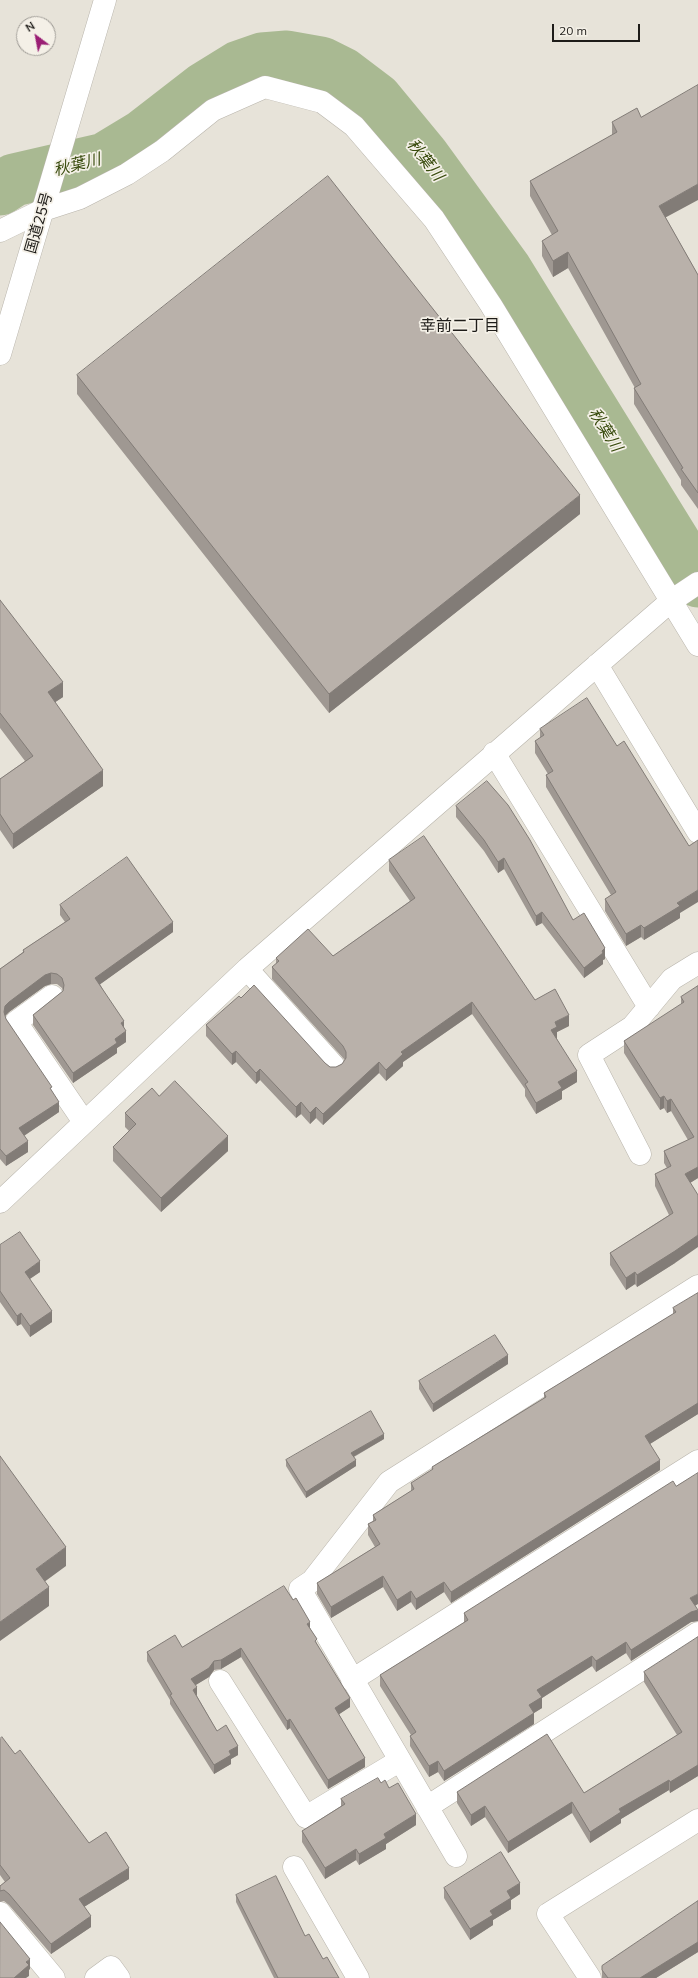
<!DOCTYPE html>
<meta charset="utf-8">
<style>
body{margin:0}
#map{position:relative;width:698px;height:1978px;overflow:hidden;background:#e7e3d9;font-family:Mulish,sans-serif}
canvas{display:block}
.north{position:absolute;left:16px;top:16px;width:40px;height:40px;box-sizing:border-box;background:#f4f0e7;border:1px solid #9e9b95;border-radius:50%;rotate:328deg;font-size:11px;font-weight:700;line-height:16px;text-align:center;color:#1e1c19}
.north::after{content:'';display:block;margin:auto;width:14px;height:18px;background:#9a1e74;clip-path:polygon(50% 0,100% 100%,50% 72%,0 100%)}
.scale{position:absolute;left:552px;top:24px;width:88px;height:18px;box-sizing:border-box;border:2px solid #1e1c19;border-top:0;padding-left:5px;font-size:12px;line-height:14px;white-space:nowrap;color:#1e1c19;-webkit-text-stroke:3px #f4f0e7;paint-order:stroke}
</style>
<div id="map">
<canvas width="698" height="1978"></canvas>
<div class="north">N</div>
<div class="scale">20 m</div>
</div>
<script>
const c = document.querySelector('canvas').getContext('2d');
c.lineJoin = 'round';
function stroke(path, color, width, dash) {
  c.strokeStyle = color;
  c.lineWidth = width;
  c.lineCap = dash ? 'butt' : 'round';
  c.setLineDash(dash || []);
  c.stroke(path);
}
function fillPath(path, color) {
  c.fillStyle = color;
  c.fill(path, 'evenodd');
}
function label(font, color, halo, rows, align = 'center') {
  c.font = font + ' Mulish,"Noto Sans JP",sans-serif';
  c.lineWidth = 3.5;
  c.setLineDash([]);
  c.textBaseline = 'middle';
  c.strokeStyle = halo;
  c.fillStyle = color;
  for (const [text, x, y, turn = 0] of rows) {
    c.save();
    c.translate(x, y);
    c.rotate((+turn || 0) * Math.PI / 180);
    c.textAlign = isNaN(turn) ? turn : align;
    if (halo) c.strokeText(text, 0, 0);
    c.fillText(text, 0, 0);
    c.restore();
  }
}
stroke(new Path2D(`
 M0 189 14 180 105 159 143 136 205 88 239 67 262 59 287 57 321 63 343 74 376 99 423 156 505 269 698 581`), '#a9b992', 53);
const street = new Path2D(`
 M0 231 43 210 80 198 127 174 162 151 213 110 265 87 322 102 354 126 434 219 491 305 698 645
 M597 665 698 832
 M494 753 649 1007
 M247 969 334 1066
 M52 996 16 1022 84 1122
 M640 1154 589 1055 632 1027 672 979 698 963
 M0 1202 247 969 671 601 698 583
 M352 1680 698 1461
 M220 1681 306 1817 399 1761
 M427 1807 698 1633
 M456 1856 300 1589 312 1581 389 1482 698 1286
 M294 1867 358 1978
 M0 1913 54 1978
 M96 1978 111 1967 119 1978
 M590 1978 548 1914 698 1820`);
const highway = new Path2D(`
 M0 354 105 0`);
stroke(street, '#b8b4ab', 23);
stroke(highway, '#b8b4ab', 23);
stroke(street, '#fff', 22);
stroke(highway, '#fff', 22);
fillPath(new Path2D(`
 M612 122 698 275V509L681 485V480L634 404V388H635L568 268 553 277 542 256V241L552 235 530 196V181L612 135Z
 M77 375 580 514 329 713 77 394Z
 M0 600 63 697 55 702 103 786 13 849 0 830V779L25 761 0 728Z
 M540 729 680 913V918L644 940 641 937 626 946 605 911V899L611 895 546 787V775L548 774 535 753V741L540 738Z
 M456 806 573 920 605 959 603 960V964L584 978 542 923 536 926 504 869 498 873 484 851 456 817Z
 M389 860 535 1000 569 1026 557 1032V1039L577 1082 562 1091V1099L536 1114 525 1096V1089L472 1014 403 1062V1066L386 1081 379 1073 323 1125 316 1118 310 1124 301 1114 296 1118 260 1080 256 1084 236 1062 232 1065 206 1036V1025L241 998 325 1063 330 1067H336L342 1064 345 1060 343 1058 272 979V967L276 964V958L333 956 410 901 389 871Z
 M60 905 173 932 100 984 124 1028 126 1042 117 1048V1053L73 1083 33 1025V1015L63 991 62 988 57 984H51L45 986 9 1012 5 1016 6 1019 52 1091 59 1112 24 1136 28 1152 6 1166 0 1159V969L23 952V950L65 922 60 915Z
 M698 986V1178L690 1183 675 1263 637 1287 635 1284 626 1290 610 1265V1253L669 1215 655 1186V1174L667 1168 664 1163V1151L688 1140 671 1111 667 1113 664 1108 660 1110 624 1053V1041L681 1005V997Z
 M159 1096 228 1151 161 1212 113 1161V1147L129 1131 125 1127V1113Z
 M0 1245 40 1272 30 1279 52 1322 30 1337 21 1324 17 1326 0 1302Z
 M698 1293V1414L650 1444 660 1470 451 1603 444 1592 416 1610 411 1602 397 1611 383 1587 331 1618 317 1594V1583L375 1547 368 1535V1524L373 1521V1515L411 1491V1483L432 1470V1467L544 1398V1393L673 1314V1308Z
 M508 1364 433 1412 419 1389V1381Z
 M384 1439 354 1457 356 1466 306 1498 286 1466V1460Z
 M695 1606 698 1621 691 1622 631 1661 626 1653 596 1672 592 1666 542 1698V1708L534 1713V1724L444 1781 438 1772 429 1777 410 1746V1736L411 1735 380 1686V1675L464 1623V1613Z
 M310 1628 317 1644 350 1707 339 1714 365 1767 328 1789 290 1728 287 1730 241 1657 221 1669 214 1670 209 1677 195 1685 197 1696 217 1731 238 1755 231 1759V1764L214 1774 170 1704V1700L147 1661V1652Z
 M698 1637V1776L670 1793 669 1790 621 1819V1823L590 1843 572 1813 508 1853 485 1817 471 1826 457 1803V1792L584 1793 677 1735 644 1682V1672Z
 M0 1739 15 1754 89 1843 129 1879 84 1907 91 1927 51 1954 9 1905 4 1901 0 1902V1886L5 1882 0 1875Z
 M381 1783 389 1788 416 1825 386 1844V1849L359 1865 356 1860 325 1879 302 1842V1831L341 1806V1799Z
 M444 1888 520 1894 511 1900V1909L493 1920V1925L470 1940 444 1898Z
 M236 1895 305 1936 323 1959 339 1978H274L236 1902Z
 M698 1901V1952L656 1978H602V1966Z`), '#9f9892');
fillPath(new Path2D(`
 M698 184V200L659 221V206Z
 M568 252V268L553 277V261Z
 M580 495V514L329 713V694Z
 M63 682V697L48 707V692Z
 M103 770V786L13 849V834Z
 M504 858V869L498 873V862Z
 M698 890V902L680 913V918L644 940V928L677 903Z
 M542 912V923L536 926V916Z
 M173 922V932L95 988V978Z
 M641 925V937L626 946V934Z
 M605 948V959L603 960V964L584 978V968L602 951Z
 M51 973V984L45 986 9 1012 5 1016 4 1012 5 1006 9 1002 45 975Z
 M472 1002V1014L403 1062V1066L386 1081V1070L401 1052Z
 M569 1015V1026L557 1032V1038L551 1041V1030L555 1022Z
 M124 1021V1031L121 1023Z
 M126 1031V1042L117 1048V1053L73 1083V1073L115 1039Z
 M236 1051V1062L232 1065V1054Z
 M379 1062V1073L323 1125V1114Z
 M260 1069V1080L256 1084V1073Z
 M577 1071V1082L562 1091V1099L536 1114V1103L558 1082Z
 M664 1096V1108L660 1110V1098Z
 M671 1099V1111L667 1113V1101Z
 M59 1102V1112L19 1139V1128Z
 M301 1102V1114L296 1118V1107Z
 M316 1107V1118L310 1124V1113Z
 M228 1136V1151L161 1212V1198Z
 M28 1141V1152L6 1166V1156Z
 M698 1167V1178L685 1186V1174Z
 M698 1235V1247L675 1263 637 1287V1275Z
 M40 1261V1272L25 1282V1272Z
 M635 1272V1284L626 1290V1278Z
 M52 1311V1322L30 1337V1326Z
 M21 1313V1324L17 1326V1316Z
 M508 1355V1364L433 1412V1404Z
 M698 1403V1414L645 1447V1436Z
 M384 1434V1439L351 1458V1453Z
 M356 1460V1466L306 1498V1492Z
 M660 1460V1470L451 1603V1592Z
 M66 1547V1566L36 1588V1569Z
 M383 1576V1587L331 1618V1607Z
 M444 1582V1592L416 1610V1599Z
 M49 1587V1606L0 1641V1622Z
 M411 1591V1602L397 1611V1600Z
 M698 1594V1604L690 1609V1598Z
 M698 1610V1621L691 1622 631 1661V1650L691 1612Z
 M310 1622V1631L307 1624Z
 M626 1642V1653L596 1672V1661Z
 M241 1648V1657L221 1669V1660Z
 M592 1656V1666L542 1698V1708L529 1716V1705L537 1690Z
 M214 1661V1670L209 1677 191 1688V1679Z
 M197 1687V1696L193 1690Z
 M350 1698V1707L335 1717V1708Z
 M534 1713V1724L444 1781V1771Z
 M290 1719V1728L287 1730V1721Z
 M238 1746V1755L231 1759V1764L214 1774V1765L229 1751Z
 M365 1758V1767L328 1789V1780Z
 M438 1761V1772L429 1777V1766Z
 M698 1765V1776L670 1793V1782Z
 M669 1780V1790L621 1819V1823L590 1843V1832L619 1809Z
 M572 1802V1813L508 1853V1842Z
 M485 1806V1817L471 1826V1815Z
 M416 1814V1825L386 1844V1849L359 1865V1854L384 1834Z
 M356 1849V1860L325 1879V1868Z
 M129 1868V1879L79 1910V1899Z
 M520 1883V1894L511 1900V1909L493 1920V1925L470 1940V1929L490 1911 507 1891Z
 M91 1916V1927L51 1954V1944Z
 M698 1942V1952L656 1978H640Z
 M30 1959V1969L29 1970V1976L26 1978H14L26 1962Z`), '#827c77');
const building = new Path2D(`
 M698 85V184L659 206 698 275V493L681 469 683 468 634 388 641 384 568 252 553 261 542 241 558 231 530 181 617 132 612 122 637 108 641 117Z
 M328 176 580 495 329 694 77 375Z
 M0 600 63 682 48 692 103 770 13 834 0 814V779L33 756 0 713Z
 M587 698 617 746 624 741 689 846 698 840V890L677 903 680 906 644 928 641 925 626 934 605 899 616 892 546 775 553 771 535 741 544 735 540 729Z
 M487 781 508 805 530 840 573 920 584 913 605 948 602 951 603 953 584 968 542 912 536 916 504 858 498 862 484 840 456 806Z
 M424 836 535 1000 555 989 569 1015 555 1022 557 1027 551 1030 577 1071 558 1082 562 1088 536 1103 525 1084 528 1082 472 1002 401 1052 403 1054 386 1070 379 1062 323 1114 316 1107 310 1113 301 1102 296 1107 260 1069 256 1073 236 1051 232 1054 206 1025 239 996 241 998 254 985 325 1063 330 1067H336L342 1064 346 1058V1052L343 1046 272 967 279 961 276 958 308 929 333 956 415 898 389 860Z
 M127 857 173 922 95 978 124 1021 121 1023 126 1031 115 1039 117 1043 73 1073 33 1015 63 991 64 985 62 978 57 974 51 973 45 975 9 1002 5 1006 4 1012 6 1019 52 1087 50 1088 59 1102 19 1128 28 1141 6 1156 0 1149V969L24 952 23 950 70 919 60 905Z
 M698 986V1167L685 1174 698 1195V1235L675 1251 637 1275 635 1272 626 1278 610 1253 673 1213 655 1174 671 1166 664 1151 694 1137 671 1099 667 1101 664 1096 660 1098 624 1041 684 1002 681 997Z
 M175 1081 228 1136 161 1198 113 1147 136 1124 125 1113 152 1088 159 1096Z
 M20 1232 40 1261 25 1272 52 1311 30 1326 21 1313 17 1316 0 1291V1245Z
 M698 1293V1403L645 1436 660 1460 451 1592 444 1582 416 1599 411 1591 397 1600 383 1576 331 1607 317 1583 380 1544 368 1524 376 1520 373 1515 414 1489 411 1483 433 1469 432 1467 546 1397 544 1393 676 1312 673 1308Z
 M495 1335 508 1355 433 1404 419 1381Z
 M371 1411 384 1434 351 1453 356 1460 306 1492 286 1460Z
 M0 1456 66 1547 36 1569 49 1587 0 1622Z
 M698 1473V1594L690 1598 698 1610 691 1612 631 1650 626 1642 596 1661 592 1656 537 1690 542 1697 529 1705 534 1713 444 1771 438 1761 429 1766 410 1736 416 1732 380 1675 468 1620 464 1613 673 1481 676 1486Z
 M284 1586 293 1600 296 1598 310 1622 307 1624 317 1639 315 1641 350 1698 335 1708 365 1758 328 1780 290 1719 287 1721 241 1648 221 1660 214 1661 209 1668 191 1679 197 1687 193 1690 217 1731 226 1725 238 1746 229 1751 231 1755 214 1765 170 1695 172 1694 147 1652 175 1635 182 1647Z
 M698 1637V1765L670 1782 669 1780 619 1809 621 1812 590 1832 572 1802 508 1842 485 1806 471 1815 457 1792 547 1734 584 1793 682 1732 644 1672Z
 M2 1737 15 1754 20 1750 89 1843 106 1832 129 1868 79 1899 91 1916 51 1944 9 1894 4 1890 0 1891V1886L10 1878 0 1865V1739Z
 M378 1778 381 1783 385 1780 389 1788 398 1783 416 1814 384 1834 386 1838 359 1854 356 1849 325 1868 302 1831 345 1804 341 1799Z
 M501 1852 520 1883 507 1891 511 1898 490 1911 493 1915 470 1929 444 1888Z
 M276 1876 305 1936 309 1934 323 1959 327 1957 339 1978H278L236 1895Z
 M698 1901V1942L640 1978H608L602 1970V1966Z
 M0 1922 30 1959 26 1962 29 1965 14 1978H0Z`);
fillPath(building, '#b9b1aa');
stroke(building, '#827c77', 1);
label('15px', '#1e1c19', '#f4f0e7', [
 ["国道25号",39,223,-74]
]);
label('italic 16px', '#384b0d', '#f4f0e7', [
 ["秋葉川",425,160,52],
 ["秋葉川",77,165,-14],
 ["秋葉川",605,430,58]
]);
label('16px', '#1e1c19', '#f4f0e7', [
 ["幸前二丁目",460,326]
]);
</script>
